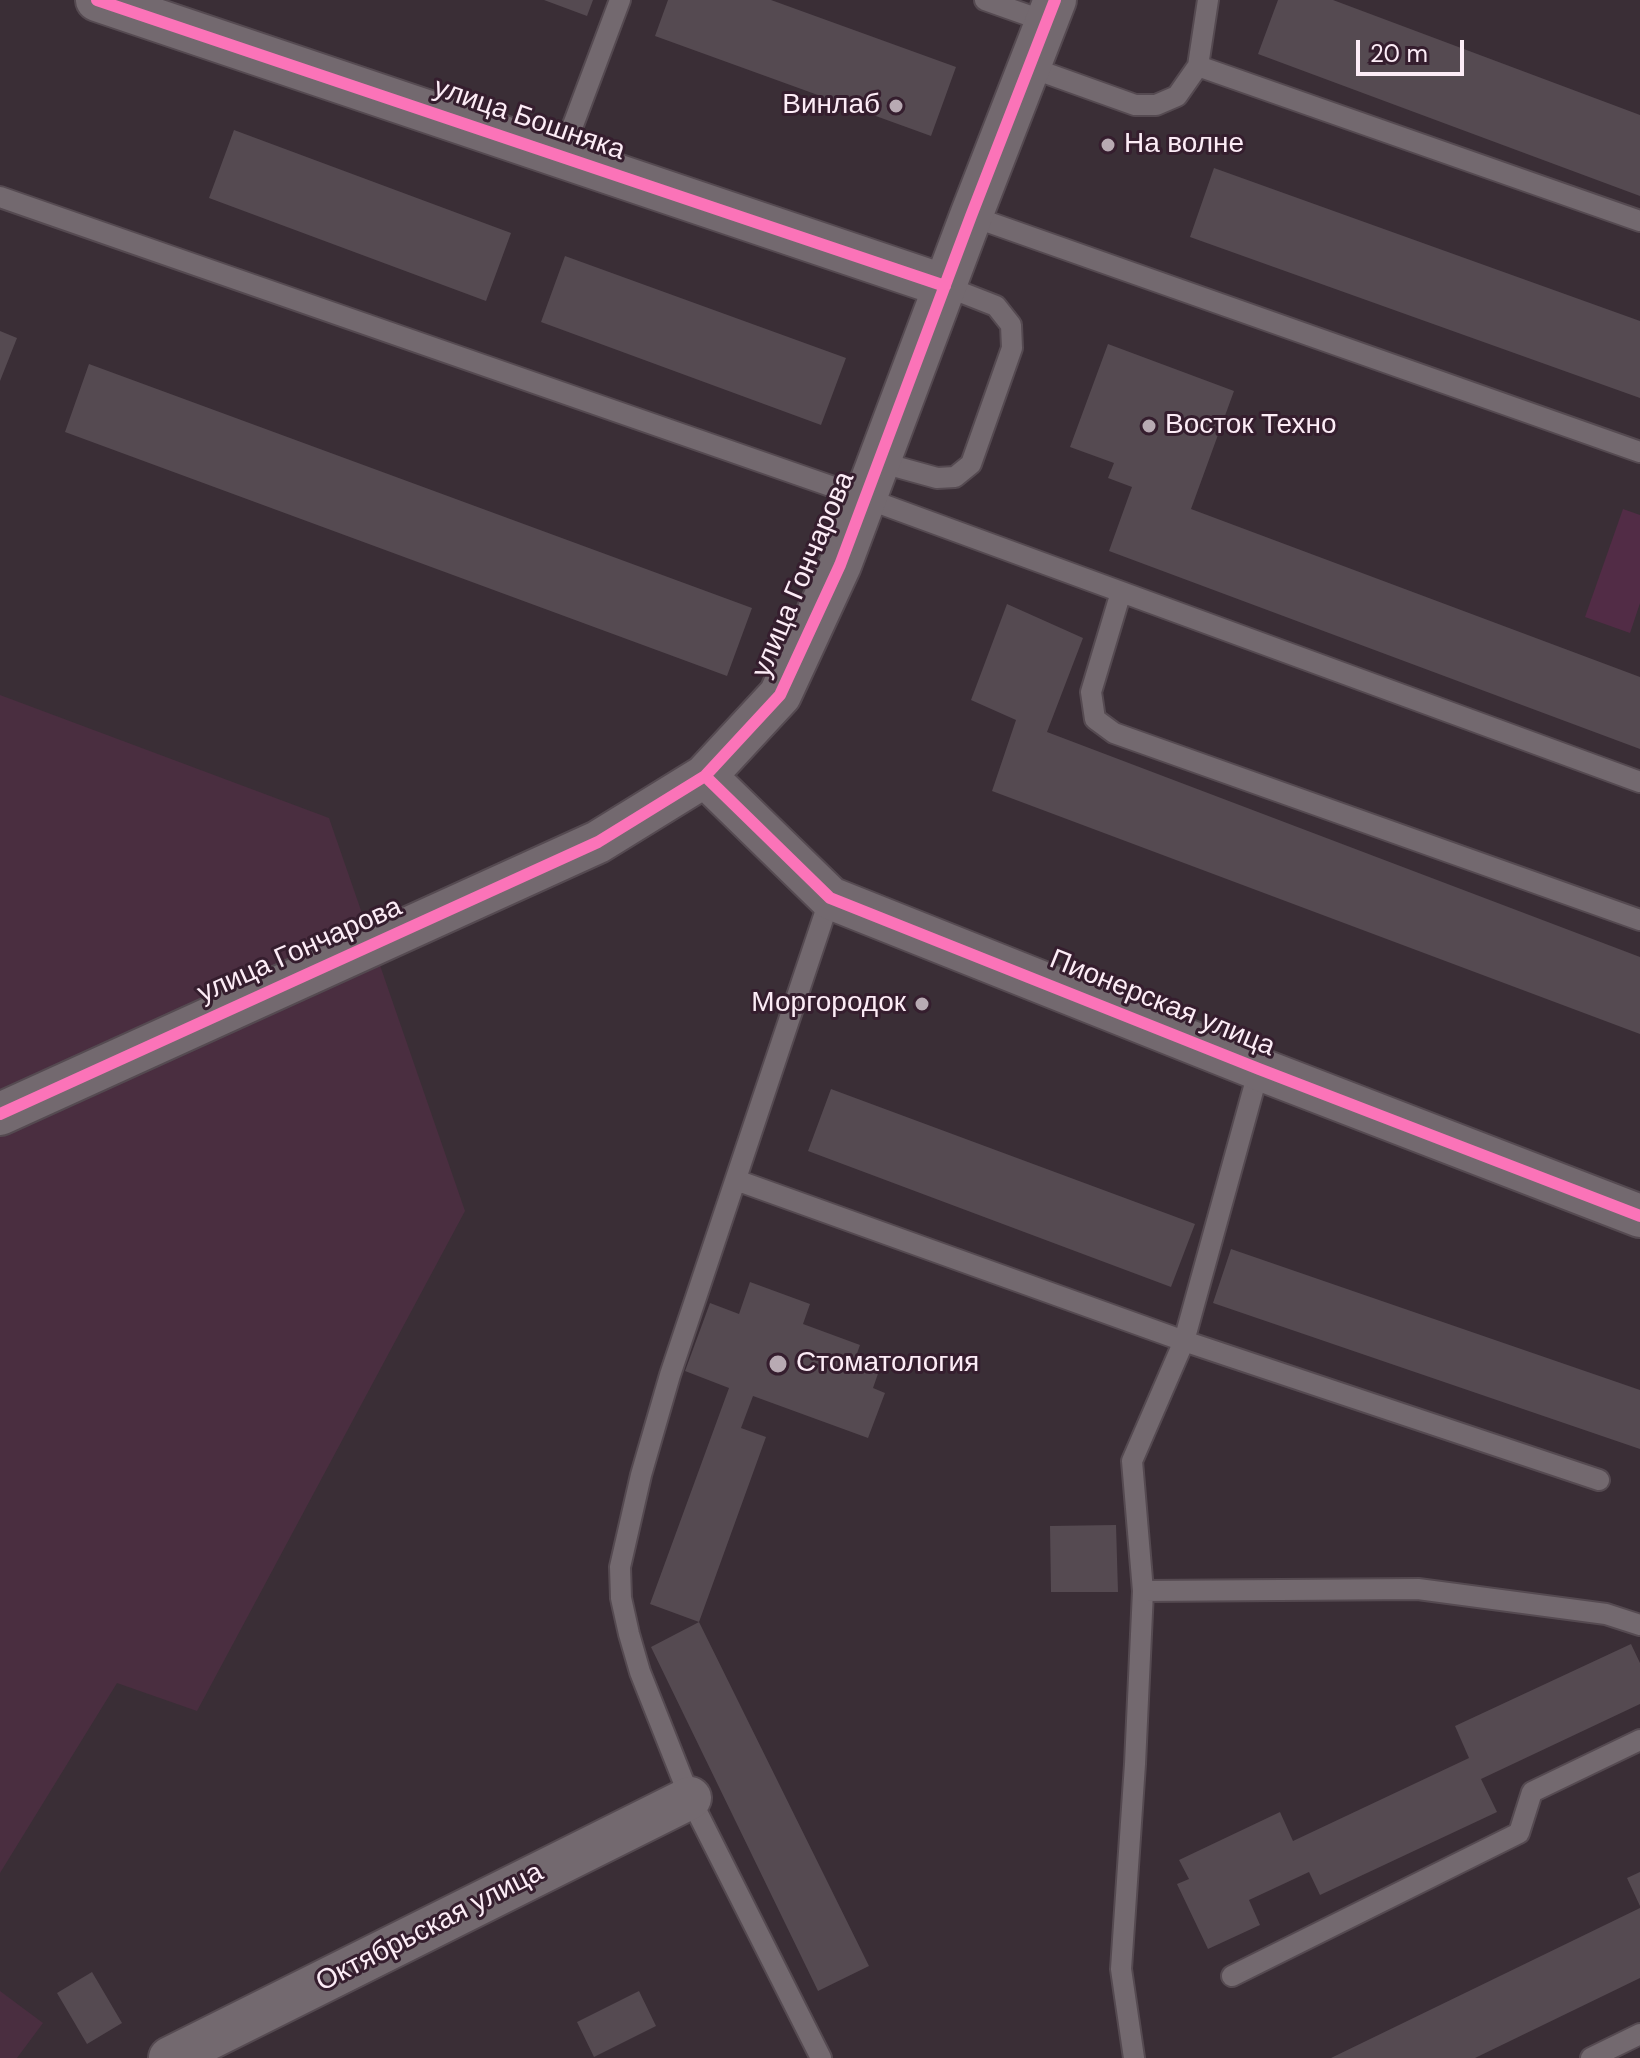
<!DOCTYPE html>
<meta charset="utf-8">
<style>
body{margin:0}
#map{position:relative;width:1640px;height:2058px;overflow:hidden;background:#3a2e36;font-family:"DM Sans",sans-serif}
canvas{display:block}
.scale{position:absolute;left:1356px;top:40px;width:108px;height:36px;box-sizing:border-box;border:4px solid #fcecf6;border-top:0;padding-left:10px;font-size:24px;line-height:28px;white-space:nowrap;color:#fcecf6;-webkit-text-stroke:6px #351e2e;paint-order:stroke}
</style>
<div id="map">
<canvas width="1640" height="2058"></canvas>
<div class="scale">20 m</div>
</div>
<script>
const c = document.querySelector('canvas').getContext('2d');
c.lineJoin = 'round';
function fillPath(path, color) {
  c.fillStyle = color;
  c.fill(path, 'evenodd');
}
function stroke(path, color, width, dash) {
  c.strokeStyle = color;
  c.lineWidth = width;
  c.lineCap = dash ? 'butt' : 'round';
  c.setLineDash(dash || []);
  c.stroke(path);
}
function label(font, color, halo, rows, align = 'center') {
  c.font = font + ' "DM Sans",sans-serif';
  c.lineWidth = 6;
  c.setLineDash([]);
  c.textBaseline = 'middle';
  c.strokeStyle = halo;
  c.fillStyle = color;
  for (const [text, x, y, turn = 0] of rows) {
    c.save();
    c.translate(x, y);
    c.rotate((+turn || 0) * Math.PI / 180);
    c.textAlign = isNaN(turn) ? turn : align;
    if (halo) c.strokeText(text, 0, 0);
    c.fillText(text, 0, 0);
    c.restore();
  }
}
fillPath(new Path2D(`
 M0 695 329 818 465 1211 197 1711 117 1683 0 1873Z
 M0 1991 43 2023 17 2058H0Z`), '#4a2e40');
fillPath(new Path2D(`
 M1623 509 1640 515V603L1630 633 1585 617Z`), '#522c46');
fillPath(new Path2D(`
 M544 0H593L587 16Z
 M668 0H771L956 67 931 136 655 36Z
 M1278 0H1333L1640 115V196L1258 54Z
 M234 130 511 233 486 301 209 198Z
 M1214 168 1640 321V398L1190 237Z
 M565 256 846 358 821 425 541 322Z
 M0 331 17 338 0 381Z
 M1108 344 1234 391 1191 509 1640 677V749L1109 551 1132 487 1108 478 1114 463 1070 447Z
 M89 364 752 608 727 676 65 432Z
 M1007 604 1083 638 1047 732 1640 957V1034L992 791 1016 720 971 700Z
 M831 1089 1195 1224 1171 1287 808 1151Z
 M1231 1249 1640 1390V1449L1213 1303Z
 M750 1282 810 1304 803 1324 860 1345 855 1359 880 1368 873 1388 885 1393 868 1438 753 1396 741 1428 766 1437 699 1622 650 1604 729 1388 685 1371 710 1303 739 1314Z
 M1116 1525 1118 1592H1051L1050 1526Z
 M699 1622 869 1966 818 1991 651 1647Z
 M1631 1644 1640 1663V1704L1481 1779 1497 1812 1320 1895 1309 1872 1249 1900 1260 1925 1208 1949 1177 1884 1189 1879 1179 1860 1280 1812 1293 1841 1469 1758 1455 1726Z
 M1640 1872V1906L1627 1878Z
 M1640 1908V1978L1475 2058H1331Z
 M92 1972 122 2023 87 2044 57 1993Z
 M639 1991 656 2026 594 2057 577 2022Z`), '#554a51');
const service = new Path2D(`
 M985 0 1047 22
 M1198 66 1640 221
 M1029 67 1135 105H1156L1177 96 1198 66 1208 0
 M561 157 620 0
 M0 197 865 498 1640 782
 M971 216 1640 452
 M879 462 937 478 955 477 971 464 1012 348 1011 325 996 306 945 286
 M1121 592 1091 692 1095 719 1114 733 1640 920
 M1259 1069 1184 1341 1599 1480
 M736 1180 1184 1341 1132 1461 1143 1591 1135 1764 1121 1969 1134 2058
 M1143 1591 1418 1589 1606 1614 1640 1625
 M1232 1976 1519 1833 1532 1792 1640 1740
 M821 2058 690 1798 640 1672 629 1634 621 1598 620 1567 641 1475 670 1375 830 898
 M1591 2058 1640 2034`);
const minor = new Path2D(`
 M97 0 945 286
 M705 776 830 898 1259 1069 1640 1216
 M0 1114 598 842 705 776 780 695 840 565 971 216 1055 0
 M170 2058 690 1798`);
stroke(service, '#554a51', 24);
stroke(minor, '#554a51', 46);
stroke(service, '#73696f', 20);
stroke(minor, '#73696f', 42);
stroke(new Path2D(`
 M97 0 945 286
 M705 776 830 898 1259 1069 1640 1216
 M0 1114 598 842 705 776 780 695 840 565 971 216 1055 0`), '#fb73b8', 12);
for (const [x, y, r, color] of [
 [896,106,8,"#b8aab3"],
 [1108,145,8,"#b8aab3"],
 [1149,426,8,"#b8aab3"],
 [922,1004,8,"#b8aab3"],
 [778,1364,10,"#b8aab3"]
]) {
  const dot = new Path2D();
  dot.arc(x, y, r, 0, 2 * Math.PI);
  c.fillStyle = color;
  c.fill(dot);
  stroke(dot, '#351e2e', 3);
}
label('28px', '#fcecf6', '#351e2e', [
 ["Винлаб",880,106,"right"],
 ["На волне",1124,145],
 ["Восток Техно",1165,426],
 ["Моргородок",906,1004,"right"],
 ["Стоматология",796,1364]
], 'left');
label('28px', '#fcecf6', '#351e2e', [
 ["улица Бошняка",529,120,19],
 ["улица Гончарова",804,575,-67],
 ["улица Гончарова",300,951,-24],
 ["Пионерская улица",1162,1004,22],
 ["Октябрьская улица",430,1928,-27]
]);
</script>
